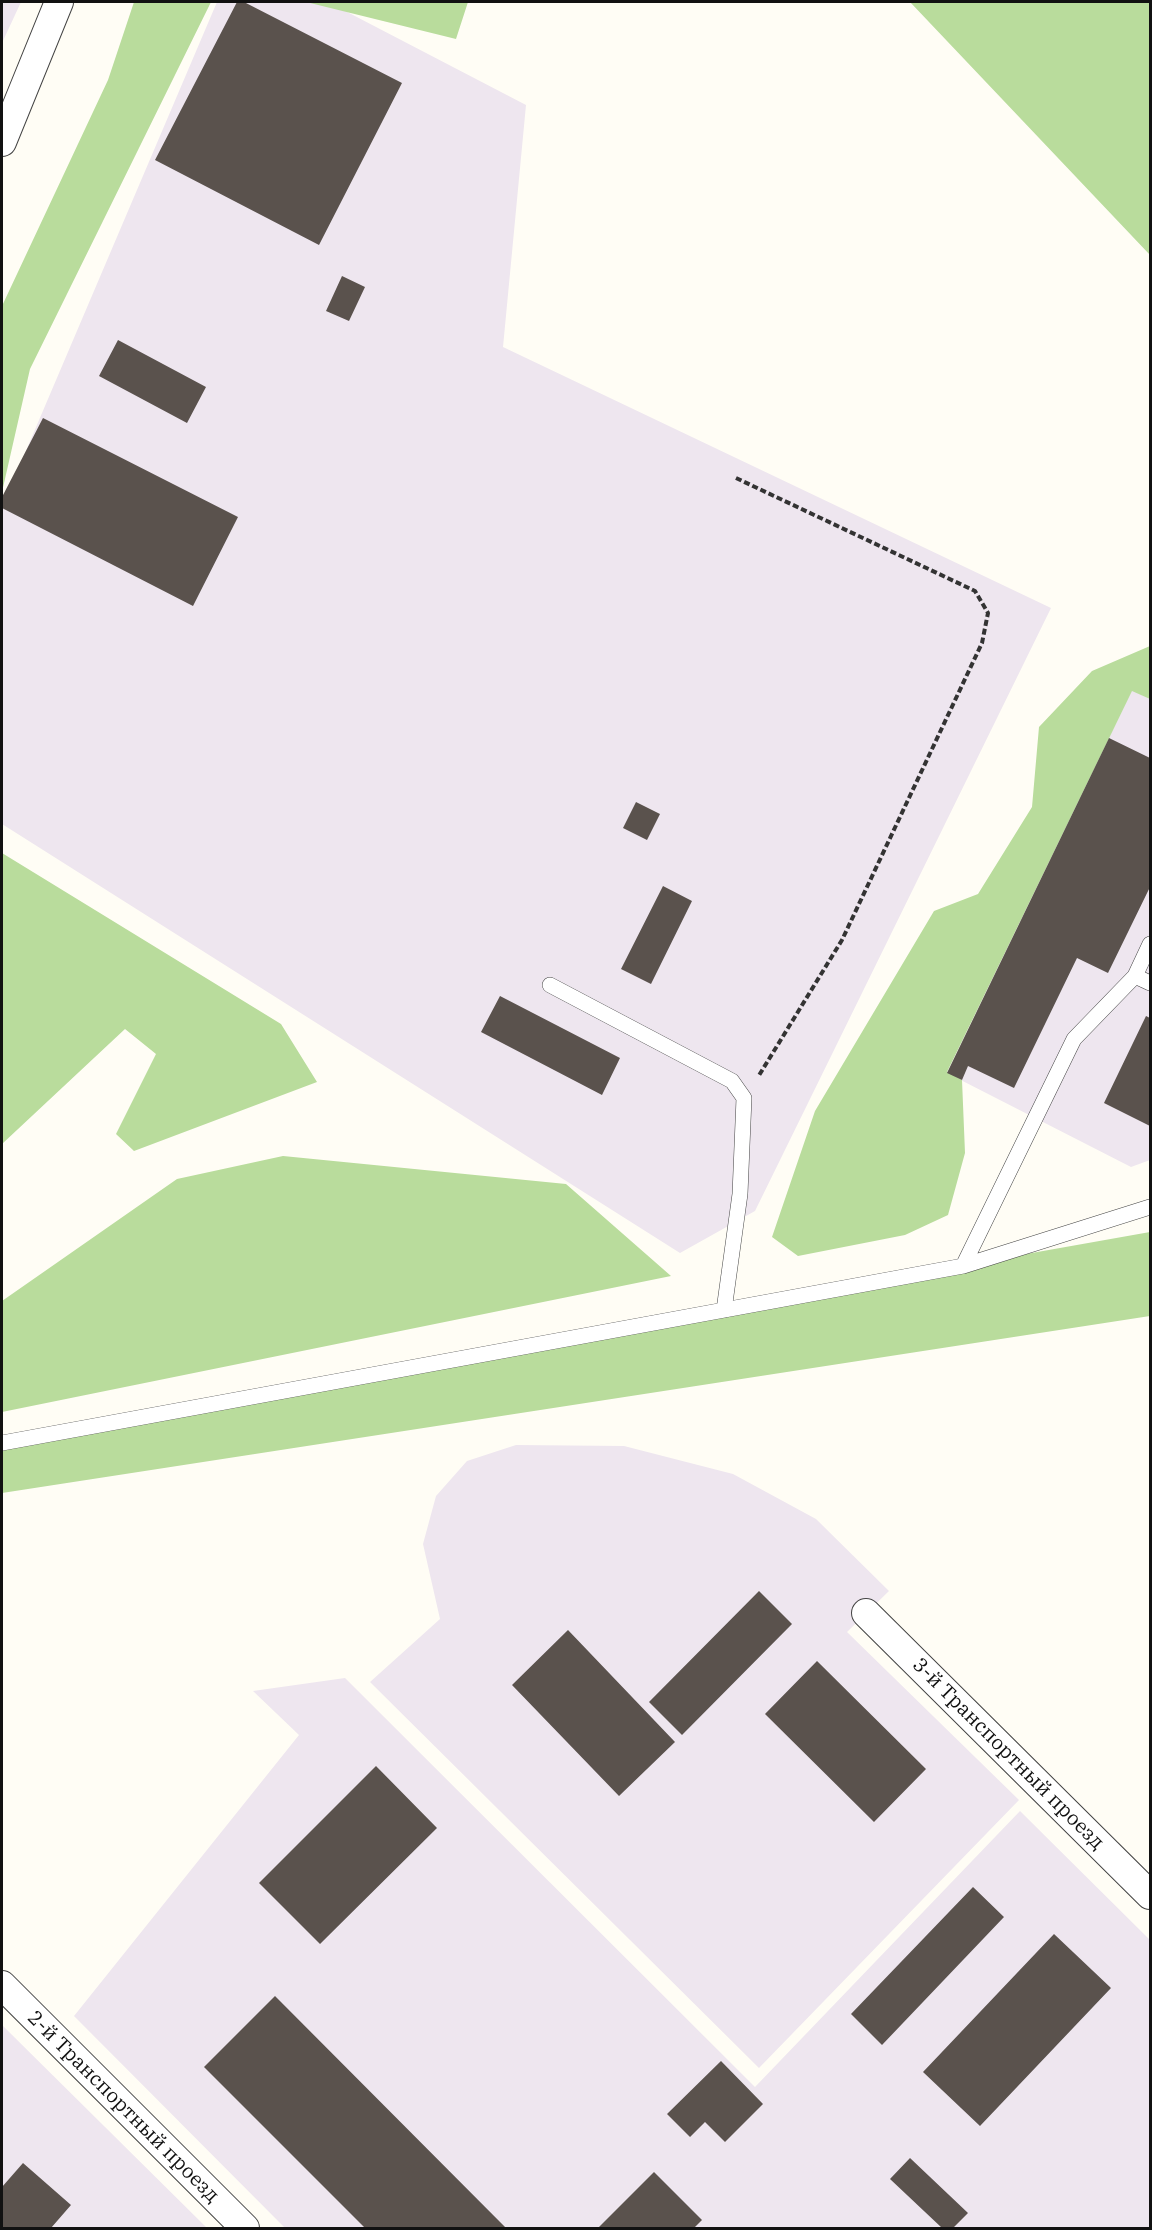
<!DOCTYPE html>
<meta charset="utf-8">
<style>
body{margin:0}
#map{position:relative;width:1152px;height:2230px;overflow:hidden;background:#fffdf5;font-family:"IBM Plex Serif",serif}
canvas{display:block}
.frame{position:absolute;inset:0;border:3px solid #111;pointer-events:none}
</style>
<div id="map">
<canvas width="1152" height="2230"></canvas>
<div class="frame"></div>
</div>
<script>
const c = document.querySelector('canvas').getContext('2d');
c.lineJoin = 'round';
function fillPath(path, color) {
  c.fillStyle = color;
  c.fill(path, 'evenodd');
}
function stroke(path, color, width, dash) {
  c.strokeStyle = color;
  c.lineWidth = width;
  c.lineCap = dash ? 'butt' : 'round';
  c.setLineDash(dash || []);
  c.stroke(path);
}
function label(font, color, halo, rows, align = 'center') {
  c.font = font + ' "IBM Plex Serif",serif';
  c.lineWidth = 6;
  c.setLineDash([]);
  c.textBaseline = 'middle';
  c.strokeStyle = halo;
  c.fillStyle = color;
  for (const [text, x, y, turn = 0] of rows) {
    c.save();
    c.translate(x, y);
    c.rotate((+turn || 0) * Math.PI / 180);
    c.textAlign = isNaN(turn) ? turn : align;
    if (halo) c.strokeText(text, 0, 0);
    c.fillText(text, 0, 0);
    c.restore();
  }
}
fillPath(new Path2D(`
 M2 2H21L2 43Z
 M217 2H328L526 105 503 347 1051 608 755 1211 680 1253 2 824V507Z
 M1132 690 1150 699V1160L1131 1167 947 1073Z
 M516 1445 624 1446 733 1474 816 1519 889 1591 847 1632 1019 1800 759 2068 370 1682 440 1619 423 1544 436 1496 467 1461Z
 M345 1678 755 2087 1020 1811 1150 1940V2228H285L74 2016 299 1735 253 1691Z
 M2 2025 207 2228H2Z`), '#eee6ef');
fillPath(new Path2D(`
 M134 2H211L30 369 2 492V306L108 80Z
 M306 2H468L456 39Z
 M910 2H1150V255Z
 M1150 646V699L1132 691 947 1072 962 1080 965 1153 948 1215 905 1235 798 1256 772 1237 815 1111 934 911 978 894 1032 807 1039 727 1092 671Z
 M2 853 281 1024 317 1082 134 1151 116 1134 156 1054 125 1029 2 1144Z
 M283 1156 566 1184 671 1276 2 1412V1301L177 1179Z
 M1150 1232V1316L2 1493V1436Z`), '#b9dc9c');
fillPath(new Path2D(`
 M237 2H244L402 83 319 245 155 160Z
 M342 276 365 287 349 321 326 311Z
 M118 340 206 387 187 423 99 376Z
 M43 418 238 517 193 606 2 508V497Z
 M1109 738 1150 758V887L1108 973 1077 958 1014 1088 968 1066 962 1080 947 1073Z
 M636 802 660 814 647 840 623 828Z
 M663 886 692 901 651 984 621 969Z
 M500 996 620 1058 602 1095 481 1032Z
 M1146 1016 1150 1018V1126L1104 1103Z
 M759 1591 792 1624 682 1735 649 1702Z
 M568 1630 675 1742 619 1796 512 1685Z
 M817 1661 926 1769 874 1822 765 1714Z
 M376 1766 437 1828 320 1944 259 1883Z
 M973 1887 1004 1917 882 2045 851 2014Z
 M1054 1934 1111 1988 980 2126 923 2072Z
 M275 1996 506 2228H365L204 2067Z
 M721 2061 763 2104 725 2142 705 2122 690 2137 667 2114Z
 M910 2158 968 2213 953 2228H942L890 2179Z
 M23 2163 71 2205 51 2228H2V2187Z
 M654 2172 702 2220 694 2228H598Z`), '#5a524d');
const service = new Path2D(`
 M1135 976 1150 983
 M550 985 732 1081 744 1098 740 1194 724 1310
 M963 1266 1074 1039 1135 976 1150 944
 M2 1443 963 1266 1150 1207`);
const minor = new Path2D(`
 M2 142 59 2
 M866 1613 1150 1895
 M2 1985 245 2228`);
stroke(service, '#444', 16);
stroke(minor, '#444', 30);
stroke(new Path2D(`
 M736 478 975 591 988 613 982 643 842 940 758 1077`), '#333', 4, [6, 3]);
stroke(service, '#fff', 15);
stroke(minor, '#fff', 28);
label('20px', '#111', '#fff', [
 ["3-й Транспортный проезд",1008,1754,45],
 ["2-й Транспортный проезд",123,2107,45]
]);
</script>
